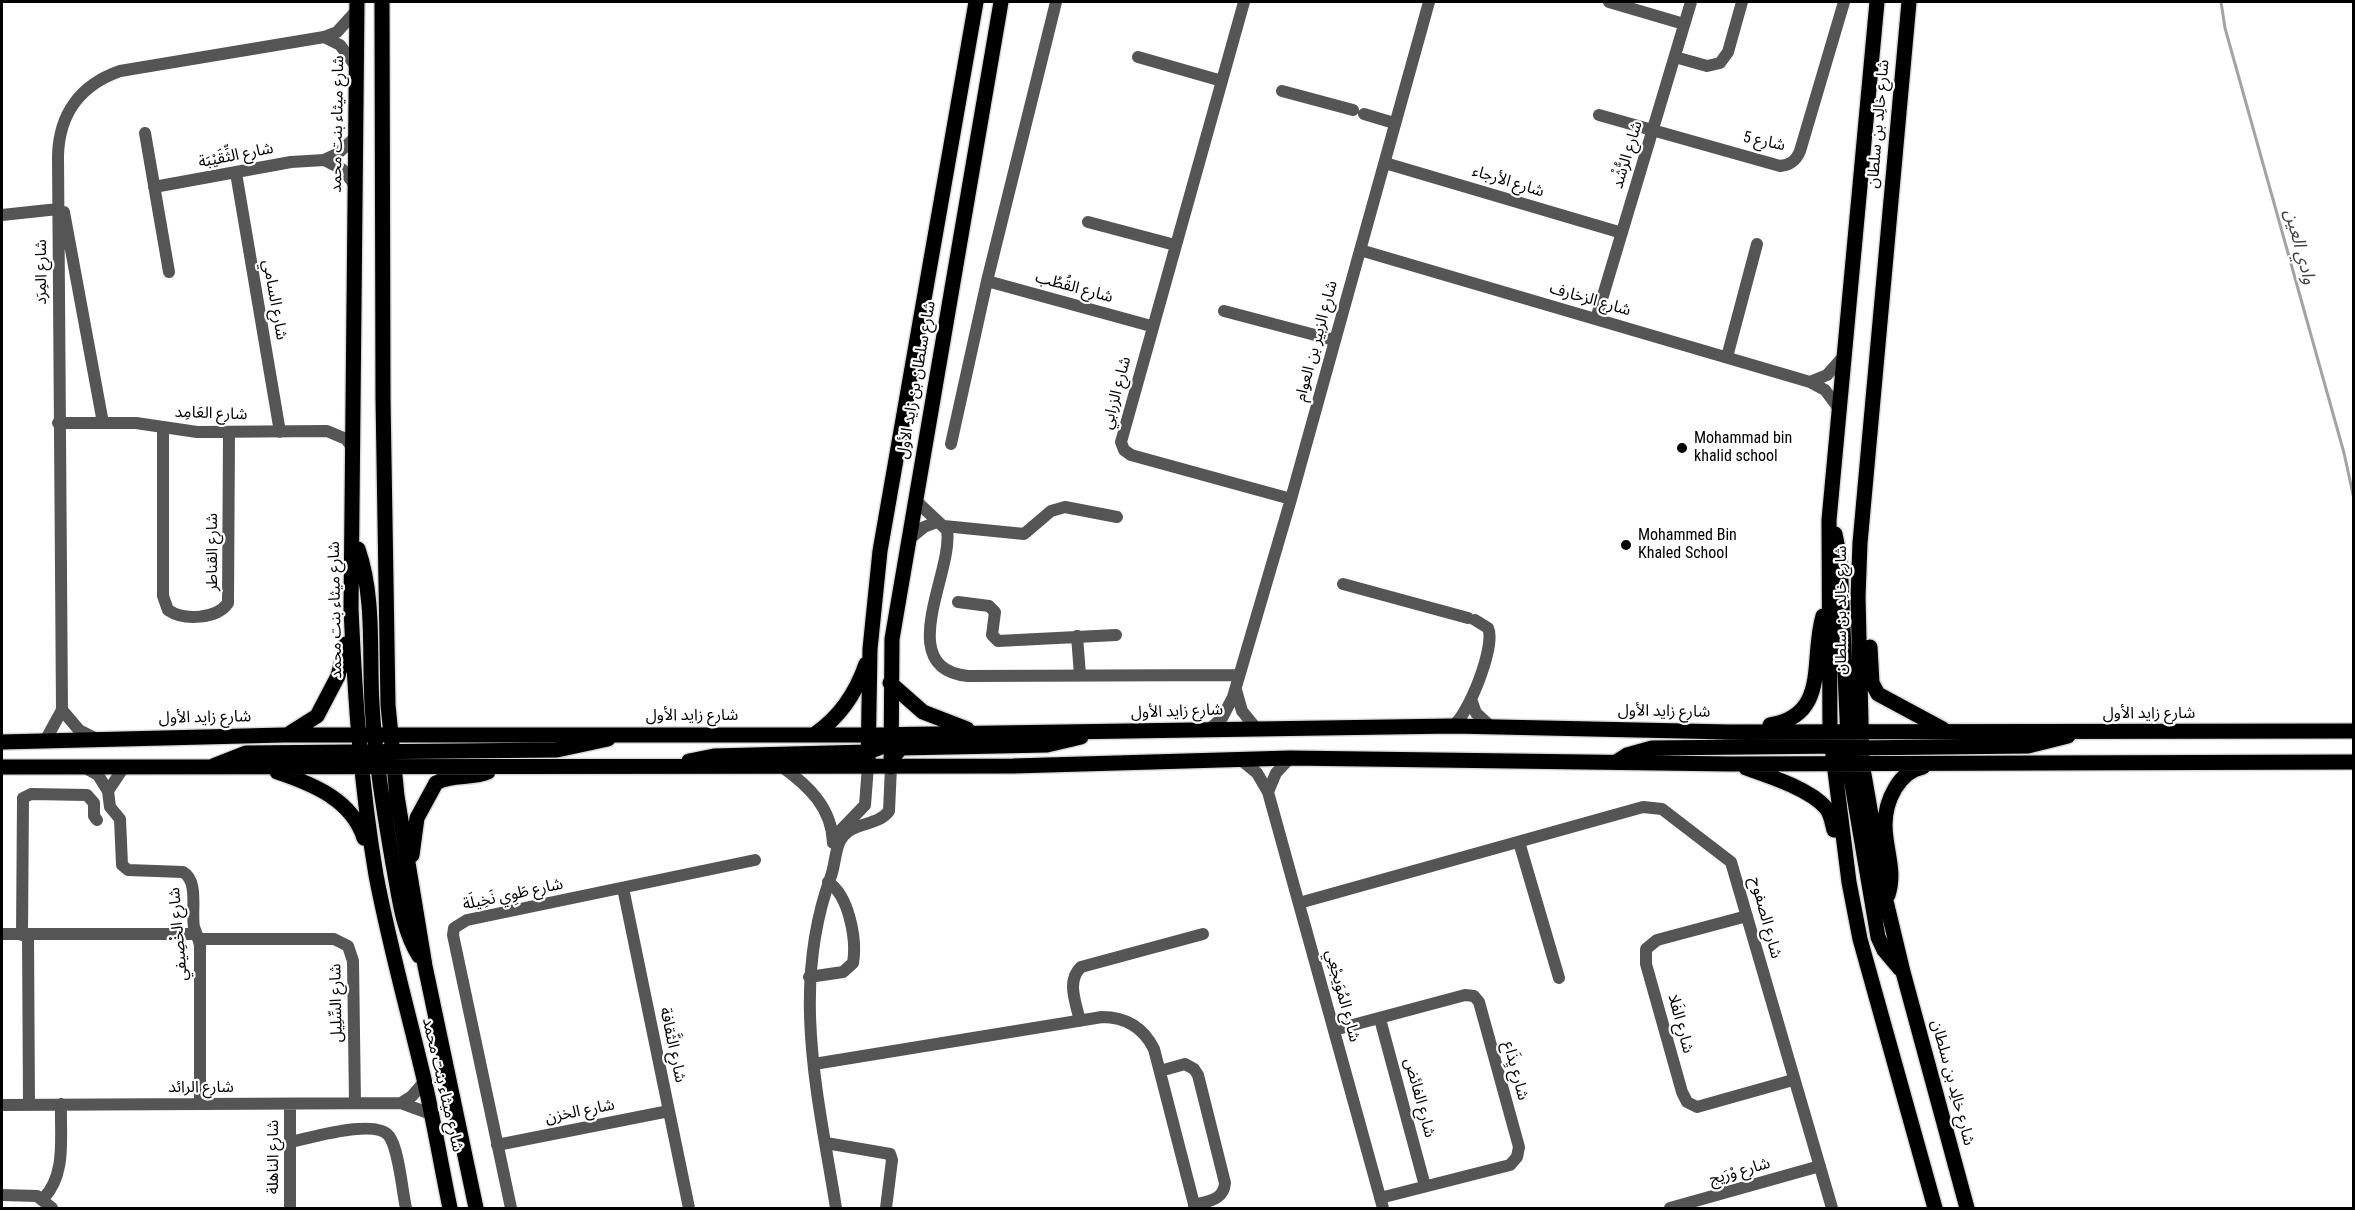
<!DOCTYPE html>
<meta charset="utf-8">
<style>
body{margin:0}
#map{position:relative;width:2355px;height:1210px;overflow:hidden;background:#fff;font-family:"Roboto Condensed",sans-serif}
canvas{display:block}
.frame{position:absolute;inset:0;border:3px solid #000;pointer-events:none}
</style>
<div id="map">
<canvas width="2355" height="1210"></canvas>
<div class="frame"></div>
</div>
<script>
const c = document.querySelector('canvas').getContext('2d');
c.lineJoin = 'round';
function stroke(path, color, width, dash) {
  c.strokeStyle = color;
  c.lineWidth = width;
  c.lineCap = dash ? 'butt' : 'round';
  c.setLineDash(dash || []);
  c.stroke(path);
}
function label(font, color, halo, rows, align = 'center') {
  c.font = font + ' "Roboto Condensed","Noto Sans Arabic",sans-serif';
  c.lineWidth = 4.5;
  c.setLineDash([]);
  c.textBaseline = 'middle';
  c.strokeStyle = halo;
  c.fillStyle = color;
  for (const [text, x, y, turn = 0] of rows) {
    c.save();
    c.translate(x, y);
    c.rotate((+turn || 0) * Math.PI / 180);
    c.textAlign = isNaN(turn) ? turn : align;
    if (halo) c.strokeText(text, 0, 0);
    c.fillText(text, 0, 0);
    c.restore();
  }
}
stroke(new Path2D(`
 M2221 2 2225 28 2344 453 2354 499`), '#a3a3a3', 3);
const major = new Path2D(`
 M357 2 351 608C355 697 361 787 376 875 389 944 408 1011 424 1079 434 1122 441 1165 450 1208
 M382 2 383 398 388 705 397 796 425 966 476 1208
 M1877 2 1829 520 1830 731 1849 882 1860 939 1935 1208
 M1909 2 1860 543 1858 597 1862 763 1886 901 1903 972 1967 1208
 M1835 534 1840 559 1848 740
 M358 549C375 598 369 654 372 704 375 758 384 811 393 864 399 895 402 929 419 956
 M1870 647 1872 683 1878 694 1943 729
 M890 683 923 712 967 729
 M1770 725C1830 715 1810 659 1823 616
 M1830 731 1841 741 1847 755 1878 937 1884 950 1900 969
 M290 733 317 716 338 676 346 644
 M815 734C840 717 856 693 866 664
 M2 742 284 735H868L1453 726 1729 732 2354 731
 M1854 748 2028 746 2068 736
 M689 761 714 756 868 752 879 748 890 733
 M1616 762 1627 755 1652 748 1841 746
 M894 764V756L901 748 1047 745 1081 737
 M213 766 246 753 557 750 608 739
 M868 766 870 649 880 551 976 2
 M2 767 1013 766 1290 758 1731 764 2354 762
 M891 767 892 639 1001 2
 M1746 768C1769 776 1810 789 1826 808 1831 814 1832 823 1834 830
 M277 772C313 784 352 800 364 838
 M412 855 417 818 436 783C451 774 472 779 488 772
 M1888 895C1896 870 1885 850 1885 825 1885 801 1899 771 1923 767`);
stroke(major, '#dbdbdb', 18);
stroke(new Path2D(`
 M1244 2 1121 442 1124 450 1131 455 1291 499
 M1609 2 1684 24
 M324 37 340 45 357 68
 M1138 57 1222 81
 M1675 57 1707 66 1720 63 1728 52 1742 2
 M1282 91 1353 110
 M1364 114 1394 123
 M1599 115 1780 166C1790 165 1796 161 1800 151L1844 2
 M145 133 169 272
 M324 160 342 169 355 185
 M1385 163 1622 233
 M236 173 280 432
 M154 187 291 162 324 160 337 154 357 136
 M64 212 103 423
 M2 215 58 209
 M1088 222 1175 245
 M1360 250 1810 382 1825 390 1840 410
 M987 281 1151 326
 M1224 311 1334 340
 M1596 319 1691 2
 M1727 357 1757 244
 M1810 382 1827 375 1844 356
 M58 423H136L197 432 327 431 346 439 354 450
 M163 429V596L168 610C184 621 217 619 228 603L229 432
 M951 444 987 281 1056 2
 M915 500 947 530C954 572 892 668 968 676L1238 675
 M944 526 1024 534 1051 511 1065 507 1117 517
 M908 540 924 527 937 522
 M1343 584 1468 618
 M958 602 989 606 995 612 992 635 998 641 1116 635
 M1077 636 1080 675
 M1236 690 1242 711 1255 727
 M1471 699 1476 713 1490 726
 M62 710 79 730 95 738
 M1453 726C1469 714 1496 645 1488 628L1475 620
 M1211 728 1222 718 1233 697 1291 499 1429 2
 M45 741 62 710 58 156C59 114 80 85 120 71L324 37 337 32 357 10
 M1240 759 1257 773 1268 792 1383 1208
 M781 766C809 786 832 808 833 843
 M84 767 98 775 108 791
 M124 767 108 791 110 807 120 819 122 865 128 870 183 872C199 881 191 911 194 927 196 933 199 939 200 946V1104
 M1268 792 1276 773 1290 758
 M839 832 865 805 868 766
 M1519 842 1559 978
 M623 888 689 1208
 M1299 903 1643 807 1662 809 1731 862 1832 1208
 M1747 916 1657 940 1646 949V964L1682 1092 1687 1102 1697 1107 1793 1080
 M2 934H196
 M22 935 23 798 31 794 87 795 94 803V816L97 820
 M28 935 29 1105
 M198 939H334L348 946 353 961 355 1103
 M809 977 843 972 853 963C857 940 849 895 828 882
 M1380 1019 1425 1186
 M1080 1021C1076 1003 1066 981 1081 967L1203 934
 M1334 1030 1465 995 1474 996 1479 1002 1519 1147 1517 1157 1510 1165 1380 1198
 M814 1064 1102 1017C1126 1017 1143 1027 1154 1049L1195 1208
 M1160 1071 1185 1064 1194 1069 1198 1075 1225 1183C1224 1200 1208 1201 1194 1205
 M401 1103 412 1096 425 1081
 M290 1104V1208
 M2 1105 401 1103 431 1114
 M290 1142C311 1138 376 1118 389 1136 399 1149 402 1191 406 1208
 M826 1143 890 1154 892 1160 886 1208
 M497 1145 669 1111
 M2 1195 37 1196 52 1208
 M43 1199C67 1174 60 1137 61 1104
 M511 1208 453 935 454 928 467 920 755 860
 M836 1208C818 1095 790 988 831 876 835 865 835 851 840 841 852 820 876 828 889 811L891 767
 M1670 1208 1820 1166`), '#555', 12);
stroke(major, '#000', 15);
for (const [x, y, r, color] of [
 [1682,448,6,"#000"],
 [1626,545,6,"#000"]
]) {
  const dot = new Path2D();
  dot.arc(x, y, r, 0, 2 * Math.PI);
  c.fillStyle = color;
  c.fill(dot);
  stroke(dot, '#fff', 2);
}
label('16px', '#000', '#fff', [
 ["شارع ميثاء بنت محمد",338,124,-89],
 ["شارع خالِد بن سلطان",1879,124,-85],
 ["شارع 5",1764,142,12],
 ["شارع الرُّشْد",1628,155,-73],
 ["شارع الثِّقَيْبَة",236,156,-11],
 ["شارع الأرجاء",1508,182,17],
 ["شارع المِرَد",42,272,-90],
 ["شارع القُطُب",1074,288,15],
 ["شارع السامي",274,300,80],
 ["شارع الزخارف",1590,300,16],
 ["شارع الزبير بن العوام",1317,341,-75],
 ["شارع سلطان بن زايد الأول",917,380,-80],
 ["شارع الزرابي",1117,393,-75],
 ["شارع العَامِد",211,414,2],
 ["شارع القناطر",213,552,-90],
 ["شارع ميثاء بنت محمد",336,610,-91],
 ["شارع خالِد بن سلطان",1842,610,-90],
 ["شارع زايد الأول",1177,712,-2],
 ["شارع زايد الأول",1664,712,1],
 ["شارع زايد الأول",2149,714],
 ["شارع زايد الأول",692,716],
 ["شارع زايد الأول",205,718,-1],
 ["شارع طَوِي نَخِيلَة",513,895,-12],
 ["شارع الصفوح",1765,918,75],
 ["شارع الخْصِيفي",179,934,-95],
 ["شارع المُوَيجْعِي",1342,996,75],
 ["شارع السِّلِيل",337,1003,-91],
 ["شارع الفَلا",1680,1024,75],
 ["شارع الثَّقافة",672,1045,78],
 ["شارع يِذَاع",1515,1071,75],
 ["شارع خالِد بن سلطان",1952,1083,75],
 ["شارع ميثاء بنت محمد",442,1085,77],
 ["شارع الرائد",201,1088],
 ["شارع الفائض",1419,1098,75],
 ["شارع الخزن",580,1112,-11],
 ["شارع الناهلة",274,1157,-90],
 ["شارع وْرَيج",1740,1172,-16]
]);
label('16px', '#000', '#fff', [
 ["Mohammad bin",1694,439],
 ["khalid school",1694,457],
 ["Mohammed Bin",1638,536],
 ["Khaled School",1638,554]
], 'left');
label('italic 18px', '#444', '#fff', [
 ["وادي العين",2299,247,75]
]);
</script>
